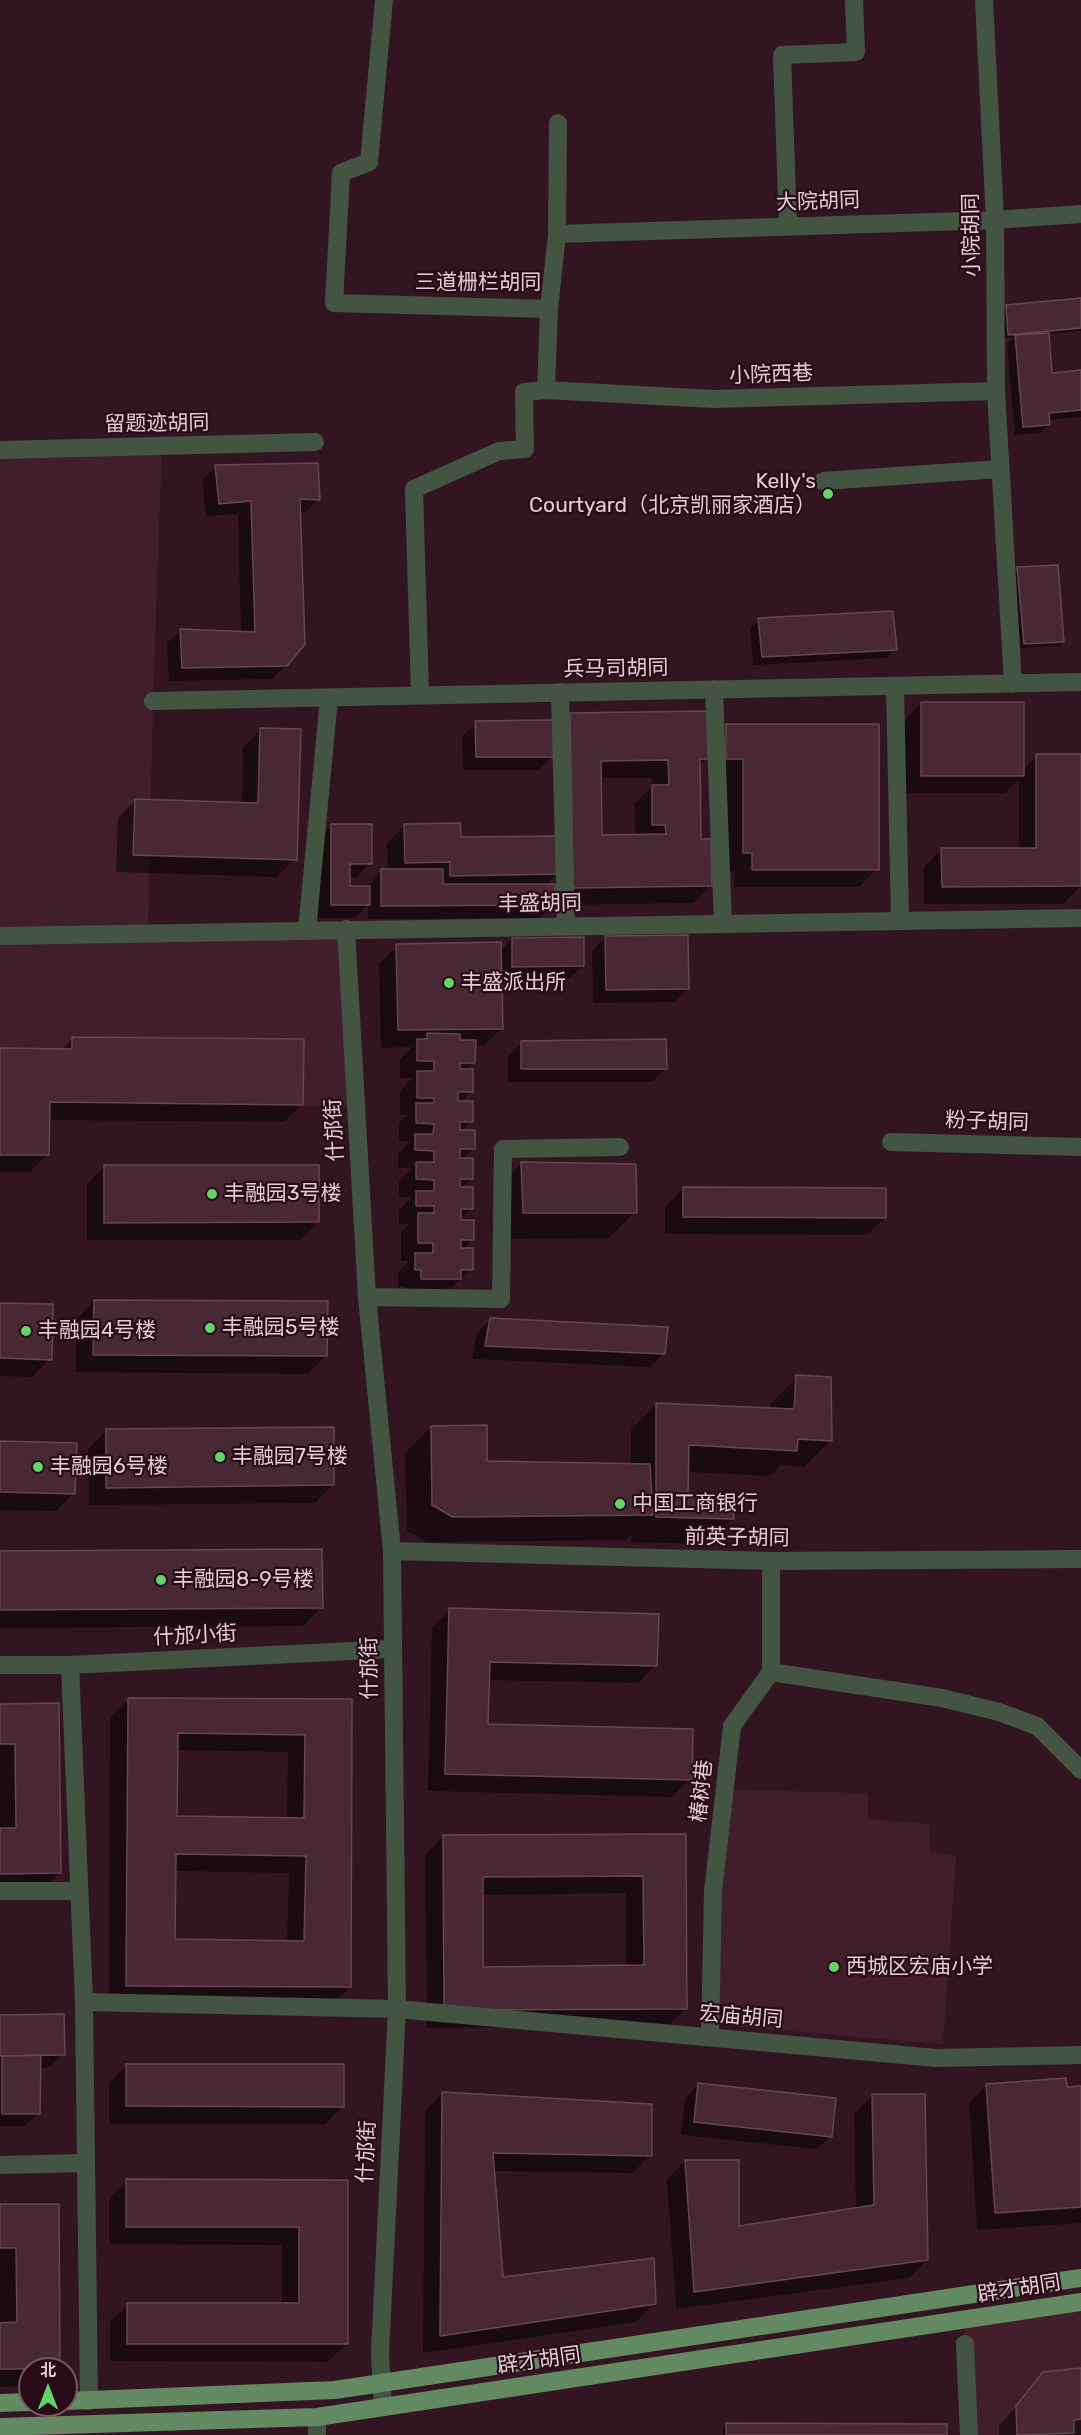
<!DOCTYPE html>
<meta charset="utf-8">
<style>
body{margin:0}
#map{position:relative;width:1081px;height:2435px;overflow:hidden;background:#321520;font-family:Rubik,"Noto Sans SC",sans-serif}
canvas{display:block}
.north{position:absolute;left:18px;top:2357px;width:60px;height:60px;box-sizing:border-box;background:#280b17;border:2px solid #725962;border-radius:50%;rotate:0deg;font-size:16px;font-weight:700;line-height:24px;text-align:center;color:#e2cdd3}
.north::after{content:'';display:block;margin:auto;width:21px;height:27px;background:#64d468;clip-path:polygon(50% 0,100% 100%,50% 72%,0 100%)}
</style>
<div id="map">
<canvas width="1081" height="2435"></canvas>
<div class="north">北</div>
</div>
<script>
const c = document.querySelector('canvas').getContext('2d');
c.lineJoin = 'round';
function fillPath(path, color) {
  c.fillStyle = color;
  c.fill(path, 'evenodd');
}
function stroke(path, color, width, dash) {
  c.strokeStyle = color;
  c.lineWidth = width;
  c.lineCap = dash ? 'butt' : 'round';
  c.setLineDash(dash || []);
  c.stroke(path);
}
function label(font, color, halo, rows, align = 'center') {
  c.font = font + ' Rubik,"Noto Sans SC",sans-serif';
  c.lineWidth = 4.5;
  c.setLineDash([]);
  c.textBaseline = 'middle';
  c.strokeStyle = halo;
  c.fillStyle = color;
  for (const [text, x, y, turn = 0] of rows) {
    c.save();
    c.translate(x, y);
    c.rotate((+turn || 0) * Math.PI / 180);
    c.textAlign = isNaN(turn) ? turn : align;
    if (halo) c.strokeText(text, 0, 0);
    c.fillText(text, 0, 0);
    c.restore();
  }
}
fillPath(new Path2D(`
 M162 446 153 701 148 933 346 929 356 1107 50 1102 0 1155V447Z
 M732 1790 868 1793V1819L929 1824 930 1851 956 1856 943 2044 719 2025 721 1909Z
 M1081 2304V2435H969L964 2320Z`), '#421e2c');
fillPath(new Path2D(`
 M1081 300V331L1047 334 1051 374 1081 372V417L1048 420 1049 424 1040 433 1015 435 1007 345 1015 337 1004 338 1002 310 1006 306Z
 M216 467 318 499 305 513 299 512 286 665 272 679 169 681 167 643 181 630 241 633 238 514 206 516 202 480Z
 M1018 569 1062 642 1059 646 1020 648 1014 573Z
 M759 620 895 649 887 658 753 665 750 628Z
 M921 704 1023 770 1037 756 1081 886 1063 904H924V867L942 849H1019V779L1005 793H904L903 721Z
 M571 715 709 743 727 725 877 869 859 887H734L735 871H726L709 755 698 766 699 841 711 885 693 903 556 905V902L540 918 368 919V904L355 918H318L319 839 332 825 370 863 357 877H349V887H368L381 871 388 870 387 843 405 825 459 839 555 837 554 755 539 770H463L462 736 476 723 552 734ZM600 778H651V787L634 804 635 836H601ZM555 876V885H546Z
 M261 730 295 859 277 877 116 872 118 818 136 800 242 804 243 747Z
 M606 937 687 989 674 1002 593 1003 592 951Z
 M512 939 583 966 569 979 501 980 502 1028 484 1046H474V1062L466 1070 472 1091 461 1102 471 1121 461 1132 473 1149 462 1159 472 1178 462 1188 471 1209 458 1222 472 1240 463 1249 472 1269 442 1296H404V1287H398V1272L409 1261H401V1232L410 1224H399V1210L412 1197H399V1181L412 1168H398V1154L411 1141H399V1123L407 1115H400V1091L412 1078H400V1059L412 1047 381 1048 379 964 397 946 500 951Z
 M73 1038 302 1104 284 1122 48 1120V1154L30 1172H0V1050H61Z
 M522 1042 665 1069 652 1082H508V1056Z
 M521 1164 635 1212 609 1238 497 1239 495 1190Z
 M105 1166 318 1222 300 1240H87V1184Z
 M683 1189 885 1217 867 1235 665 1234V1207Z
 M94 1301 326 1356 308 1374 76 1372V1319Z
 M0 1304 50 1359 32 1377 0 1376Z
 M490 1320 664 1353 650 1367 472 1359 477 1333Z
 M797 1377 830 1441 804 1467 781 1465 770 1476 687 1472V1495L732 1519 706 1544 631 1542V1535L625 1540 427 1542 407 1531 405 1453 431 1427 486 1463 631 1465V1430L656 1404 770 1410 771 1403Z
 M106 1431 333 1485 315 1503 89 1505 88 1449Z
 M0 1442 74 1493 56 1511 0 1510Z
 M0 1553 321 1608 303 1626 0 1628Z
 M450 1610 656 1665 638 1683 488 1680 487 1725 690 1779 672 1797 428 1791 432 1628Z
 M128 1700 351 1701 350 1987 332 2005 109 2004 110 1718ZM177 1750 288 1752 287 1819 176 1817ZM174 1871 289 1873 287 1942 173 1940Z
 M57 1705 59 1873 41 1891H0V1706Z
 M685 1835 686 2008 668 2026 427 2028 425 1855 443 1837ZM626 1893V1967L482 1968 481 1895Z
 M0 2016 63 2054 50 2067 40 2068 39 2113 25 2126H0Z
 M127 2065 343 2106 325 2124H109V2083Z
 M698 2085 831 2136 817 2149 681 2135 685 2098Z
 M987 2085 1081 2088V2223L977 2230 969 2103Z
 M443 2093 650 2155 633 2173 493 2171 501 2278 654 2304 636 2322 423 2353 425 2111Z
 M872 2096 927 2260 909 2278 676 2309 667 2179 685 2161 737 2228 856 2209 854 2114Z
 M127 2181 347 2182 346 2344 328 2362 110 2361V2322L128 2305H282V2245L109 2244V2199Z
 M57 2205 58 2369H30V2386L0 2387V2206Z
 M1081 2370V2435H999V2426L1044 2374Z
 M727 2424 946 2435H723V2428Z`), '#0007');
const building = new Path2D(`
 M1081 298V328L1008 335 1006 305Z
 M1049 333 1052 373 1081 370V410L1049 413 1050 425 1023 427 1015 335Z
 M318 463 320 500 300 499 305 644 287 666 182 668 180 629 255 632 251 501 219 504 215 465Z
 M1058 565 1064 642 1024 644 1017 567Z
 M893 611 897 650 762 657 758 618Z
 M921 702H1024V776H921Z
 M707 711 708 759H700L701 839H711L712 886 573 888 570 713ZM668 760 669 785H652V825H665L666 834 602 835 601 761Z
 M553 720 554 757H476L475 721Z
 M726 724H879V870H752V853H743V759H726Z
 M260 728 301 729 297 860 133 855 135 799 258 803Z
 M1036 754H1081V886L942 887 941 848H1036Z
 M460 823 461 837 559 836 560 874 450 876V862L405 863 404 824Z
 M331 824H372V864H350V886H370V905H331Z
 M381 869H443V884H555V905L381 906Z
 M688 935 689 989 606 990 605 936Z
 M584 937V966L512 967V938Z
 M501 942 503 1029 398 1030 396 944Z
 M427 1033 460 1034V1040H476L475 1063H460V1069H473V1092H458V1101H473V1122H460V1130H475V1149H460V1158H473V1179H460V1187H473V1209H461V1220H474V1240H461V1248H473V1270H461V1279H421V1270H415V1253H433V1243H418V1213H434V1206H416V1191H434V1180L416 1179V1162H434V1151L415 1150V1134H433L434 1124 416 1123V1103H434V1098H417V1071H434V1061H417V1039H427Z
 M72 1037 304 1039 303 1105 50 1102 49 1155H0V1048L72 1049Z
 M666 1039 667 1069H521V1041Z
 M521 1162 636 1164 637 1213H523Z
 M104 1165H319V1222L104 1223Z
 M683 1187 886 1188V1218L683 1217Z
 M94 1300 328 1301 327 1356 93 1355Z
 M0 1303 53 1304 52 1360 0 1358Z
 M490 1318 668 1327 665 1354 485 1346Z
 M796 1375 831 1377 832 1441 798 1439 797 1451 689 1445 688 1494H731L734 1519 656 1517V1403L794 1409Z
 M487 1425V1461L650 1464 653 1515 453 1517 432 1505 431 1426Z
 M334 1427V1485L106 1488V1429Z
 M0 1441 77 1443 75 1494 0 1492Z
 M322 1549 323 1608 0 1610V1551Z
 M449 1608 659 1614 657 1666 490 1662 488 1724 693 1729 692 1780 445 1774Z
 M128 1698 352 1699 351 1987 126 1986ZM178 1733 305 1735 304 1818 177 1816ZM176 1854 306 1856 304 1941 175 1939Z
 M59 1703 61 1873 0 1874V1828H16L15 1744H0V1704Z
 M686 1834 687 2009 444 2010 443 1835ZM643 1876 644 1965 483 1967V1877Z
 M64 2014 65 2055 0 2056V2015Z
 M41 2055 40 2114H2V2056Z
 M126 2064H344V2107L126 2106Z
 M1066 2078 1067 2087 1081 2086V2207L995 2213 986 2084Z
 M698 2083 836 2098 832 2137 694 2122Z
 M442 2092 652 2104V2156L493 2153 503 2277 654 2258 656 2304 440 2336Z
 M872 2094H925L928 2260 694 2292 685 2160H739V2226L874 2205Z
 M126 2179 348 2180V2344H127V2303H299V2227H126Z
 M0 2204H59L60 2369H0V2323L17 2322 16 2248H0Z
 M1081 2368V2419L1074 2420V2433L1017 2435 1016 2406 1043 2372Z
 M726 2423 947 2424V2435H726Z`);
fillPath(building, '#472833');
stroke(building, '#684651', 1.5);
stroke(new Path2D(`
 M384 0 369 162 341 173 334 303 549 309 557 234 558 123
 M984 0 995 220 996 391 1013 684
 M788 226 782 55 856 52 854 0
 M557 234 995 220 1081 214
 M546 390 713 399 996 391
 M0 450 315 442
 M823 481 1000 469
 M895 686 900 921
 M714 689 723 923
 M560 692 566 926
 M420 695 414 489 499 451 525 449 524 392 546 390 549 309
 M153 701 1081 682
 M346 929 367 1297 392 1551 397 2009 380 2353 383 2407
 M307 930 329 698
 M0 936 1081 918
 M891 1142 1081 1147
 M367 1297 501 1299 503 1149 620 1147
 M392 1551 771 1561 1081 1559
 M0 1665H70L392 1649
 M70 1665 84 2002 89 2401
 M771 1672 942 1698 999 1712 1037 1726 1081 1770
 M0 1891H78
 M84 2002 397 2009 936 2058 1081 2055
 M710 2037 713 1892 732 1726 771 1672V1561
 M0 2165 84 2163
 M965 2344 969 2435
 M317 2417V2435`), '#435542', 18);
stroke(new Path2D(`
 M66 2401 335 2390 1081 2278
 M0 2403 30 2402
 M0 2427 317 2417 1081 2302`), '#638a63', 18);
for (const [x, y, r, color] of [
 [828,494,6,"#64d468"],
 [449,983,6,"#64d468"],
 [212,1194,6,"#64d468"],
 [210,1328,6,"#64d468"],
 [26,1331,6,"#64d468"],
 [220,1457,6,"#64d468"],
 [38,1467,6,"#64d468"],
 [620,1504,6,"#64d468"],
 [161,1580,6,"#64d468"],
 [834,1967,6,"#64d468"]
]) {
  const dot = new Path2D();
  dot.arc(x, y, r, 0, 2 * Math.PI);
  c.fillStyle = color;
  c.fill(dot);
  stroke(dot, '#280b17', 2);
}
label('21px', '#e2cdd3', '#280b17', [
 ["大院胡同",818,202,-2],
 ["小院胡同",972,235,-91],
 ["三道栅栏胡同",478,283],
 ["小院西巷",771,375,-2],
 ["留题迹胡同",157,424,-1],
 ["兵马司胡同",616,669,-1],
 ["丰盛胡同",540,904,-1],
 ["粉子胡同",987,1122,2],
 ["什邡街",335,1130,-93],
 ["前英子胡同",737,1538,1],
 ["什邡小街",195,1636,-3],
 ["什邡街",370,1668,-91],
 ["椿树巷",702,1791,-84],
 ["宏庙胡同",741,2017,5],
 ["什邡街",367,2152,-87],
 ["辟才胡同",1019,2289,-9],
 ["辟才胡同",539,2361,-8]
]);
label('21px', '#e2cdd3', '#280b17', [
 ["Kelly's",816,482,"right"],
 ["Courtyard（北京凯丽家酒店）",816,506,"right"],
 ["丰盛派出所",461,983],
 ["丰融园3号楼",224,1194],
 ["丰融园5号楼",222,1328],
 ["丰融园4号楼",38,1331],
 ["丰融园7号楼",232,1457],
 ["丰融园6号楼",50,1467],
 ["中国工商银行",632,1504],
 ["丰融园8-9号楼",173,1580],
 ["西城区宏庙小学",846,1967]
], 'left');
</script>
